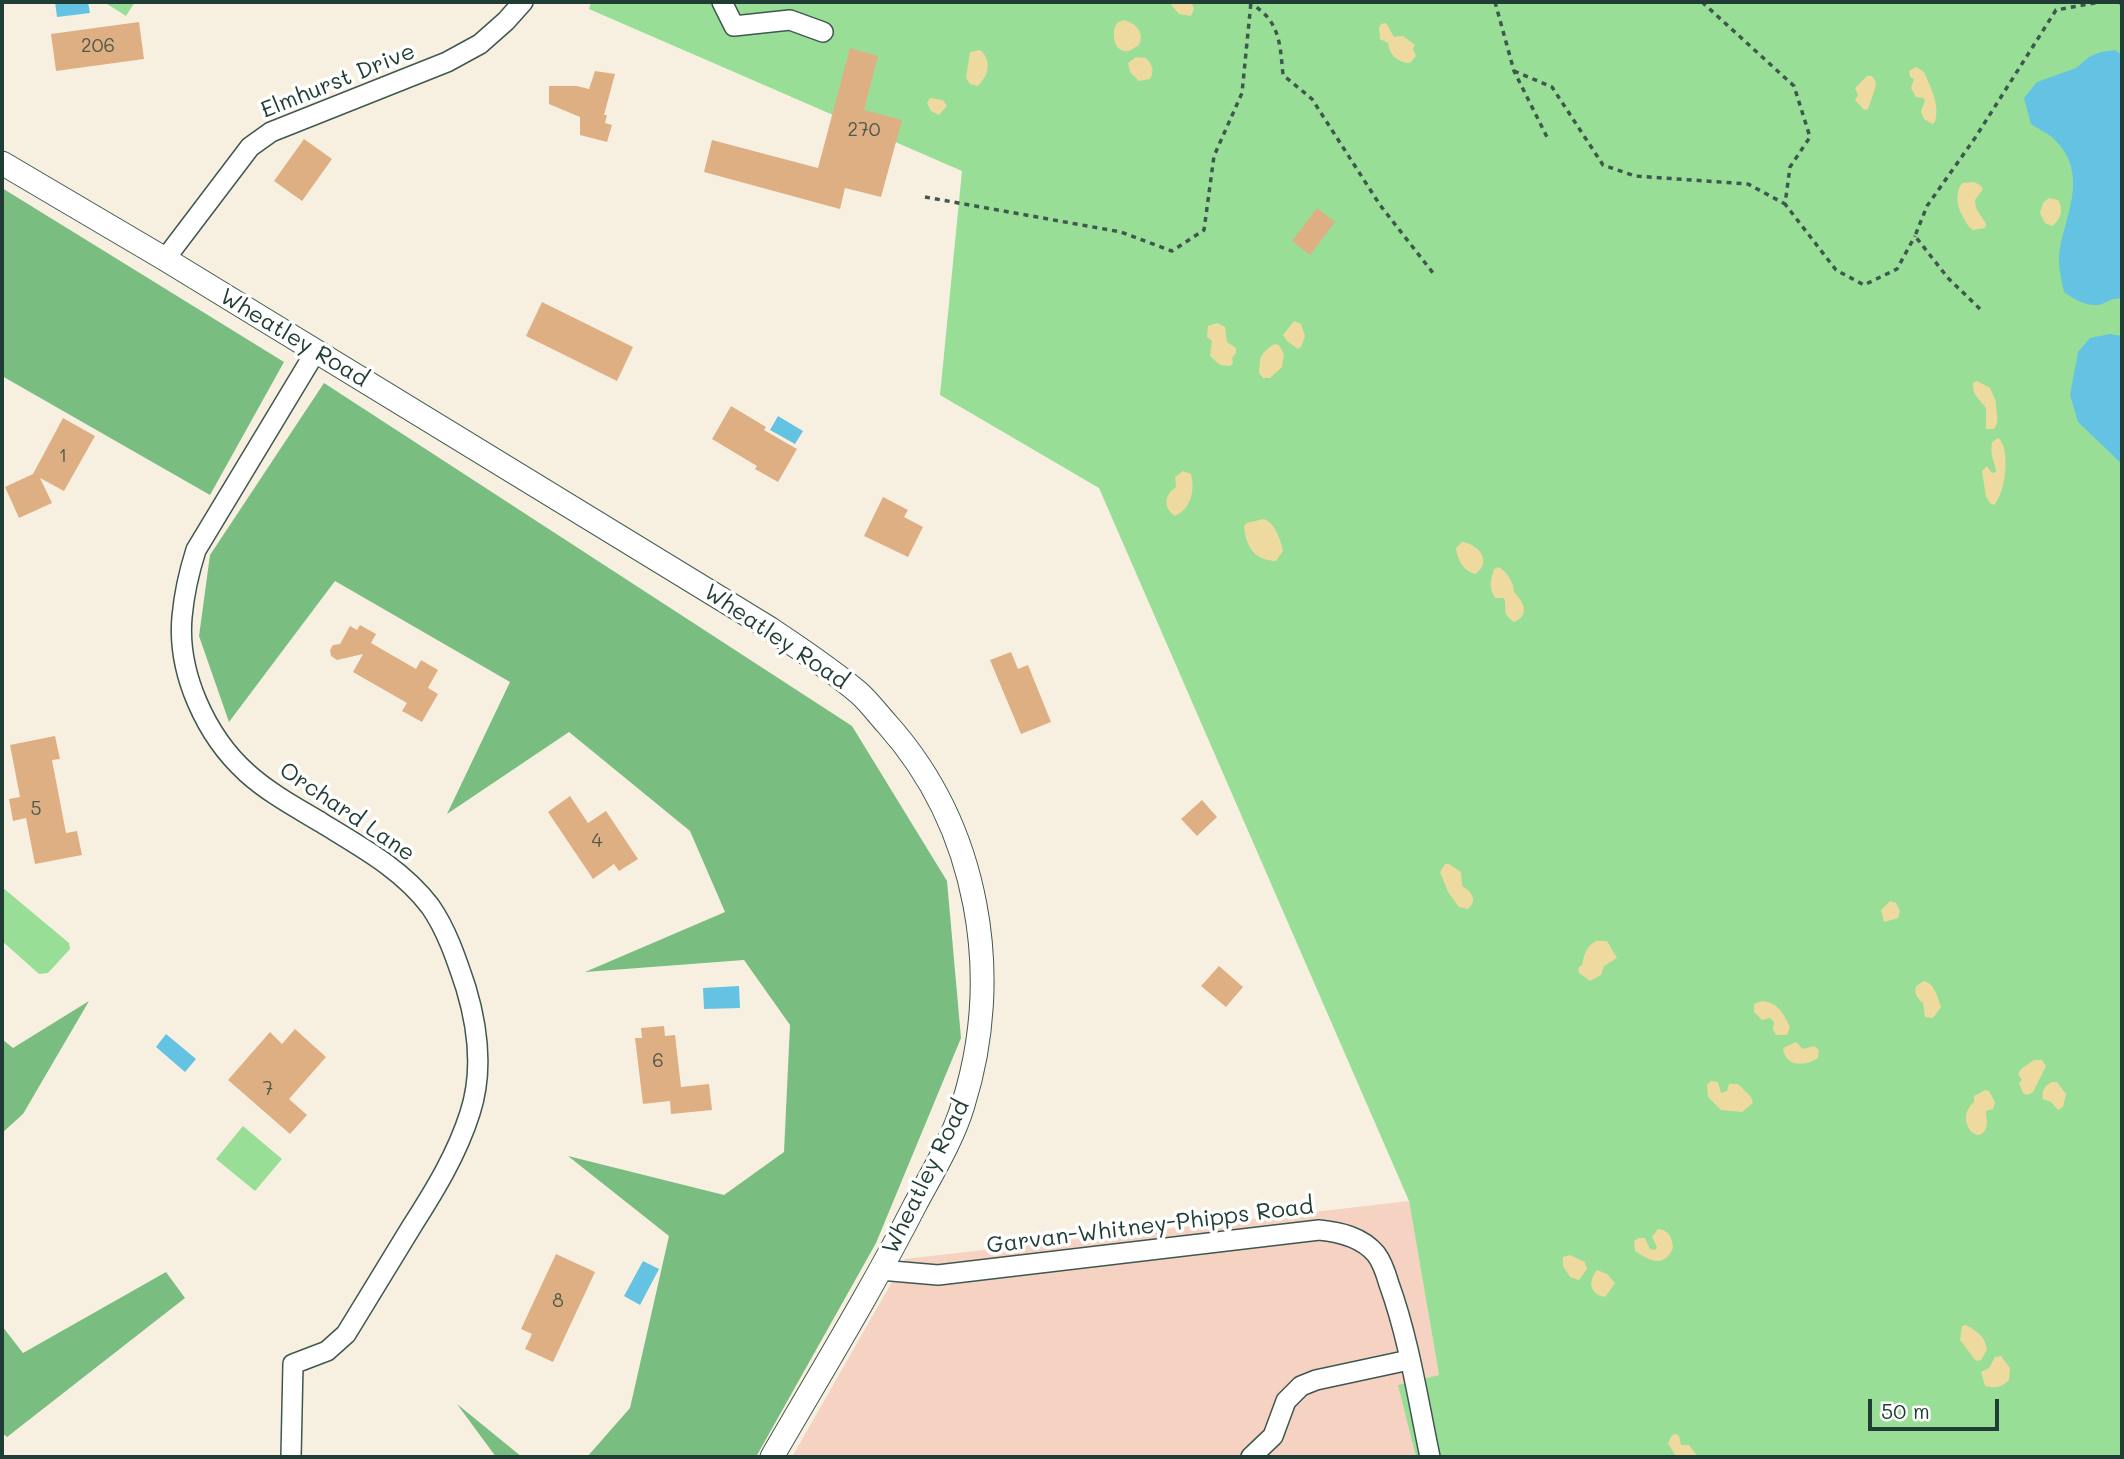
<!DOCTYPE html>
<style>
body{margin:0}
#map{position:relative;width:2124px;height:1459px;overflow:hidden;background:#f7f0e0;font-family:Mali,sans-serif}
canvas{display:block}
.frame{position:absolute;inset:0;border:4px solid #1f3d34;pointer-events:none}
.scale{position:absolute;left:1868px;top:1399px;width:131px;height:32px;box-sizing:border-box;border:4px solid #1f3d34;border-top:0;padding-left:9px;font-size:21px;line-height:24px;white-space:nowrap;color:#1f3d34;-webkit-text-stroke:5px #fff;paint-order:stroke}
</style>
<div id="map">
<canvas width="2124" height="1459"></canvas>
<div class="frame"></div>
<div class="scale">50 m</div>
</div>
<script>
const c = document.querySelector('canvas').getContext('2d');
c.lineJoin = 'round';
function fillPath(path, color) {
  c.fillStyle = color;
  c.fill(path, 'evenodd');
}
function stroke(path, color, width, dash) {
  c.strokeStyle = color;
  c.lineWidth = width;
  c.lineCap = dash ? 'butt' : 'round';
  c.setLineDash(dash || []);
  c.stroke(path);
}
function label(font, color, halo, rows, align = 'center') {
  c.font = font + ' Mali,sans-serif';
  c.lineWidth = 7;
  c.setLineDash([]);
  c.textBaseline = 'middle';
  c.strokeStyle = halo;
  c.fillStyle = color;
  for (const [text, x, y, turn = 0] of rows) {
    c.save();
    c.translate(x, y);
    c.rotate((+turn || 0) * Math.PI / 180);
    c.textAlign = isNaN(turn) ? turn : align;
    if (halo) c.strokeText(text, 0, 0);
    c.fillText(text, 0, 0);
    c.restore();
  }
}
fillPath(new Path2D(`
 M1409 1201 1439 1375 1399 1386 1416 1457H792L905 1259Z`), '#f6d2c3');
fillPath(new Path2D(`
 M104 2H135L126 16Z
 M591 2H2122V1457H1416L1398 1385 1439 1375 1409 1201 1099 488 940 395 962 171 589 9Z
 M2 887 69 943 70 949 48 973 39 974 2 941Z
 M243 1126 282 1159 255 1191 216 1159Z`), '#98de97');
fillPath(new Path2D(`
 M2 188 284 362 210 495 2 376Z
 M324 383 852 726 947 881 961 1038 876 1243 756 1457H587L630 1408 669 1236 568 1156 724 1195 784 1152 790 1025 744 960 585 972 725 912 690 831 569 732 447 814 510 682 335 581 229 722 199 636 210 555Z
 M89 1001 23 1114 2 1133V1039L13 1048Z
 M166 1272 185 1298 7 1437 2 1433V1326L23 1353Z
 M457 1404 522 1457H496Z`), '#7abd80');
fillPath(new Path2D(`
 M1169 2H1191L1194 9 1191 16 1179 14Z
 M1124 20C1136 23 1145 33 1139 45 1135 47 1132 50 1128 51 1113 53 1111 31 1117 23Z
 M1386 23 1394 37 1403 36 1415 45 1413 49 1416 56 1410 63C1398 63 1389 55 1388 43L1380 39 1379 28 1381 24Z
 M980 50C993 61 988 76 978 86L970 84 966 78 970 52Z
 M1136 57 1146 58C1152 64 1155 71 1150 79L1139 81 1130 72 1128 63Z
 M1916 67 1924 72C1931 89 1940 103 1935 122L1932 124 1924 119 1921 112 1925 100 1923 98 1916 97 1911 88 1914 79 1910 77 1909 71Z
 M1867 76H1872L1876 82C1876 87 1870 104 1868 109L1864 110 1855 100 1858 95 1855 88Z
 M930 98 943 100 947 106 939 115 931 111 927 103Z
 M1974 182 1980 185 1983 189 1975 200 1976 208 1986 224 1985 228 1973 230 1969 227C1960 213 1952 198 1962 183Z
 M2049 198 2058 200C2064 210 2061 219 2052 226L2045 223 2040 213 2043 203Z
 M1294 321 1301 324 1305 336 1301 347 1298 349 1287 341 1283 335Z
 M1217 323 1225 327 1227 342 1236 348V353L1232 358 1233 363 1230 366 1220 365 1210 356 1212 341 1207 337 1208 326Z
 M1274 344 1279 345 1284 354 1282 367 1270 378H1263L1259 373C1261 355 1258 356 1274 344Z
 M1977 381 1990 388 1996 402C1995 412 2001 420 1994 429H1986V408C1980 399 1972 396 1973 383Z
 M1998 438C2011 447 2006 493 1994 505L1990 503 1986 497 1982 471 1987 466 1992 473 1996 472C1995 460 1990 459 1992 442Z
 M1183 471 1191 474C1195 489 1192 508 1175 516 1163 508 1164 495 1176 487L1175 477Z
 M1263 519C1274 521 1281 540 1283 551L1276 561C1254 560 1246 547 1244 526L1247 523Z
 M1462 542C1479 544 1493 562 1475 574 1463 571 1457 559 1456 548Z
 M1498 567C1506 570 1514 583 1514 592 1523 601 1531 615 1514 622 1500 612 1508 609 1504 598H1495C1488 586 1491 580 1494 569Z
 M1445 864H1449L1461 872 1462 886C1472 892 1478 900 1468 909L1459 907 1448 892 1440 872Z
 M1890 901 1896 903 1900 911 1898 918 1884 922 1881 910Z
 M1596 941H1607L1617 958 1604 966 1601 975 1590 981 1579 973 1578 968 1582 965C1584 955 1586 946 1596 941Z
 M1924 981C1935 984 1938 998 1941 1007L1933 1018 1925 1017 1923 1003C1917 998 1914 994 1916 986Z
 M1762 1001C1779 1003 1783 1013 1790 1027L1787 1035H1776L1773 1030 1774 1022 1770 1018 1762 1020 1754 1012V1004Z
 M1796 1042 1803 1049 1814 1046 1819 1050 1818 1058C1804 1067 1785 1067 1783 1048Z
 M2034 1060H2042L2046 1066 2033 1092 2027 1095 2023 1093 2019 1083 2022 1080 2018 1074 2021 1069Z
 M1711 1081 1718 1082 1721 1093 1727 1091 1729 1084H1738L1751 1097 1753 1103 1742 1112 1721 1110 1708 1097 1707 1085Z
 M2052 1082H2057L2066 1094 2063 1107 2058 1110 2051 1102 2043 1099C2041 1091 2045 1085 2052 1082Z
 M1985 1090 1989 1091 1995 1102 1993 1109 1986 1111C1986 1117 1988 1123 1986 1128 1979 1148 1953 1120 1974 1102V1096Z
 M1658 1229C1669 1230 1672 1237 1673 1248 1664 1269 1648 1260 1635 1251L1634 1241 1639 1238H1645L1650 1249 1655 1250 1657 1247 1652 1237Z
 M1570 1255 1585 1262 1587 1269 1579 1280 1570 1277 1563 1266V1257Z
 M1597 1270 1607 1274 1615 1283 1605 1297C1589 1294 1588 1281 1597 1270Z
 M1966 1325C1978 1332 1985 1336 1987 1350L1981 1360 1976 1361 1960 1340 1962 1326Z
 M2001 1356 2010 1368 2009 1380C2002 1387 1995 1389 1985 1386L1981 1372 1989 1368 1995 1357Z
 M1676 1434 1679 1436 1681 1445H1689L1698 1457H1676L1668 1443 1672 1435Z`), '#eeda9e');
fillPath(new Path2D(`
 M55 2H88L90 13 57 17Z
 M2115 50 2122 55V299C2112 297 2108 303 2098 305 2085 306 2074 299 2064 292 2061 278 2057 262 2060 248 2068 209 2088 173 2054 139 2048 133 2038 129 2031 124L2024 98 2037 82 2076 68 2089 57 2101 52Z
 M2110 334 2122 336V464L2078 422 2070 395 2078 352 2090 338Z
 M778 416 803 431 795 444 770 430Z
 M739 986 740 1008 704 1009 703 988Z
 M166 1034 196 1059 185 1072 156 1047Z
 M643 1261 659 1269 640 1305 624 1296Z`), '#64c3e2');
fillPath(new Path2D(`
 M139 22 144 59 56 71 51 34Z
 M850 48 878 56 864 110 902 120 881 197 845 188 840 209 704 172 712 140 818 168Z
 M595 71 615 74 604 115H607L605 123 612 125 607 142 580 135V117L549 104V86H577L589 89Z
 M304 139 332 159 302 201 274 181Z
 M1317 208 1335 222 1310 255 1292 241Z
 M542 302 633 347 617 381 526 336Z
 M731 406 766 427 764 430 797 449 778 482 755 469 757 466 712 439Z
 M63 418 95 436 64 491 40 478 52 503 19 518 5 487 33 474Z
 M883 497 908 510 904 517 923 527 908 557 864 536Z
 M360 625 376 634 371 643 416 669 421 660 438 670 428 688 438 694 422 722 402 711 407 703 353 672 363 654 337 660 331 656 330 650 333 645 340 644 350 626 357 630Z
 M1011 652 1018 669 1028 665 1051 722 1021 734 990 660Z
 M55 736 60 759 52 760 66 833 77 831 82 855 35 864 26 818 13 821 9 799 20 797 10 745Z
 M570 796 588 823 606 811 638 859 619 871 614 864 593 879 548 812Z
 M1202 800 1217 817 1197 836 1181 819Z
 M1219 966 1243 987 1226 1007 1201 986Z
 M664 1026 665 1036 675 1035 681 1087 709 1084 712 1110 671 1114 670 1101 643 1104 635 1038H642L641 1028Z
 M295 1029 326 1057 289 1099 307 1115 290 1134 228 1080 270 1032 282 1044Z
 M556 1254 595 1272 553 1362 525 1349 532 1334 521 1329Z`), '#dfaf84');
const minor = new Path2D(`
 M722 2 734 26 790 20 823 32
 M165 259 250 147 271 132 447 62 480 44 506 21 523 2
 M880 1270 938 1275 1319 1230C1340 1232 1362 1237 1376 1254 1383 1263 1386 1274 1389 1284 1409 1339 1418 1400 1430 1457
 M291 1457 293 1364 327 1351 346 1334C368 1298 390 1262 412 1226 435 1190 457 1154 470 1113 483 1073 478 1028 466 988 457 961 447 930 430 906 402 869 361 847 322 823 297 808 269 793 247 773 206 736 177 673 182 617 184 594 189 572 196 550L316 351
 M1251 1457 1273 1436 1286 1401 1301 1386 1316 1380 1409 1360`);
const major = new Path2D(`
 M2 163 165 259 769 628C799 648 831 669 859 693 869 702 878 714 887 724 979 827 1004 975 963 1105 953 1139 932 1173 915 1205 871 1291 820 1374 772 1457`);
stroke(minor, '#3f584e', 22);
stroke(major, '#3f584e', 25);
stroke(new Path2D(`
 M1248 2C1280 19 1280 43 1283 75L1312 99 1380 205 1433 273
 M1495 2 1514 71 1549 141
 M1702 2 1794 86 1810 137 1790 167 1785 204 1836 270 1864 285 1897 269 1915 236
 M2119 2 2122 4
 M1514 71 1552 87 1603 165 1635 176 1748 184 1785 204
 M925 197 1121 232 1172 251 1204 230 1214 156 1242 93 1251 2
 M1980 309 1948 278 1915 236 1927 206 1975 138 2056 10 2100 2`), '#3f584e', 3.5, [5, 5]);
stroke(minor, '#fff', 19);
stroke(major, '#fff', 23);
label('19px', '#4f5a48', null, [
 ["206",98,46],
 ["270",864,130],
 ["1",63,456],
 ["5",36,809],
 ["4",597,841],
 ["6",658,1061],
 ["7",268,1089],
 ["8",558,1301]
]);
label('23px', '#1f3d34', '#fff', [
 ["Elmhurst Drive",338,81,-22],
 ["Wheatley Road",294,338,31],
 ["Wheatley Road",776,637,34],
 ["Orchard Lane",347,812,34],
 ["Wheatley Road",926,1177,-64],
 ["Garvan-Whitney-Phipps Road",1150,1226,-7]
]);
</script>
